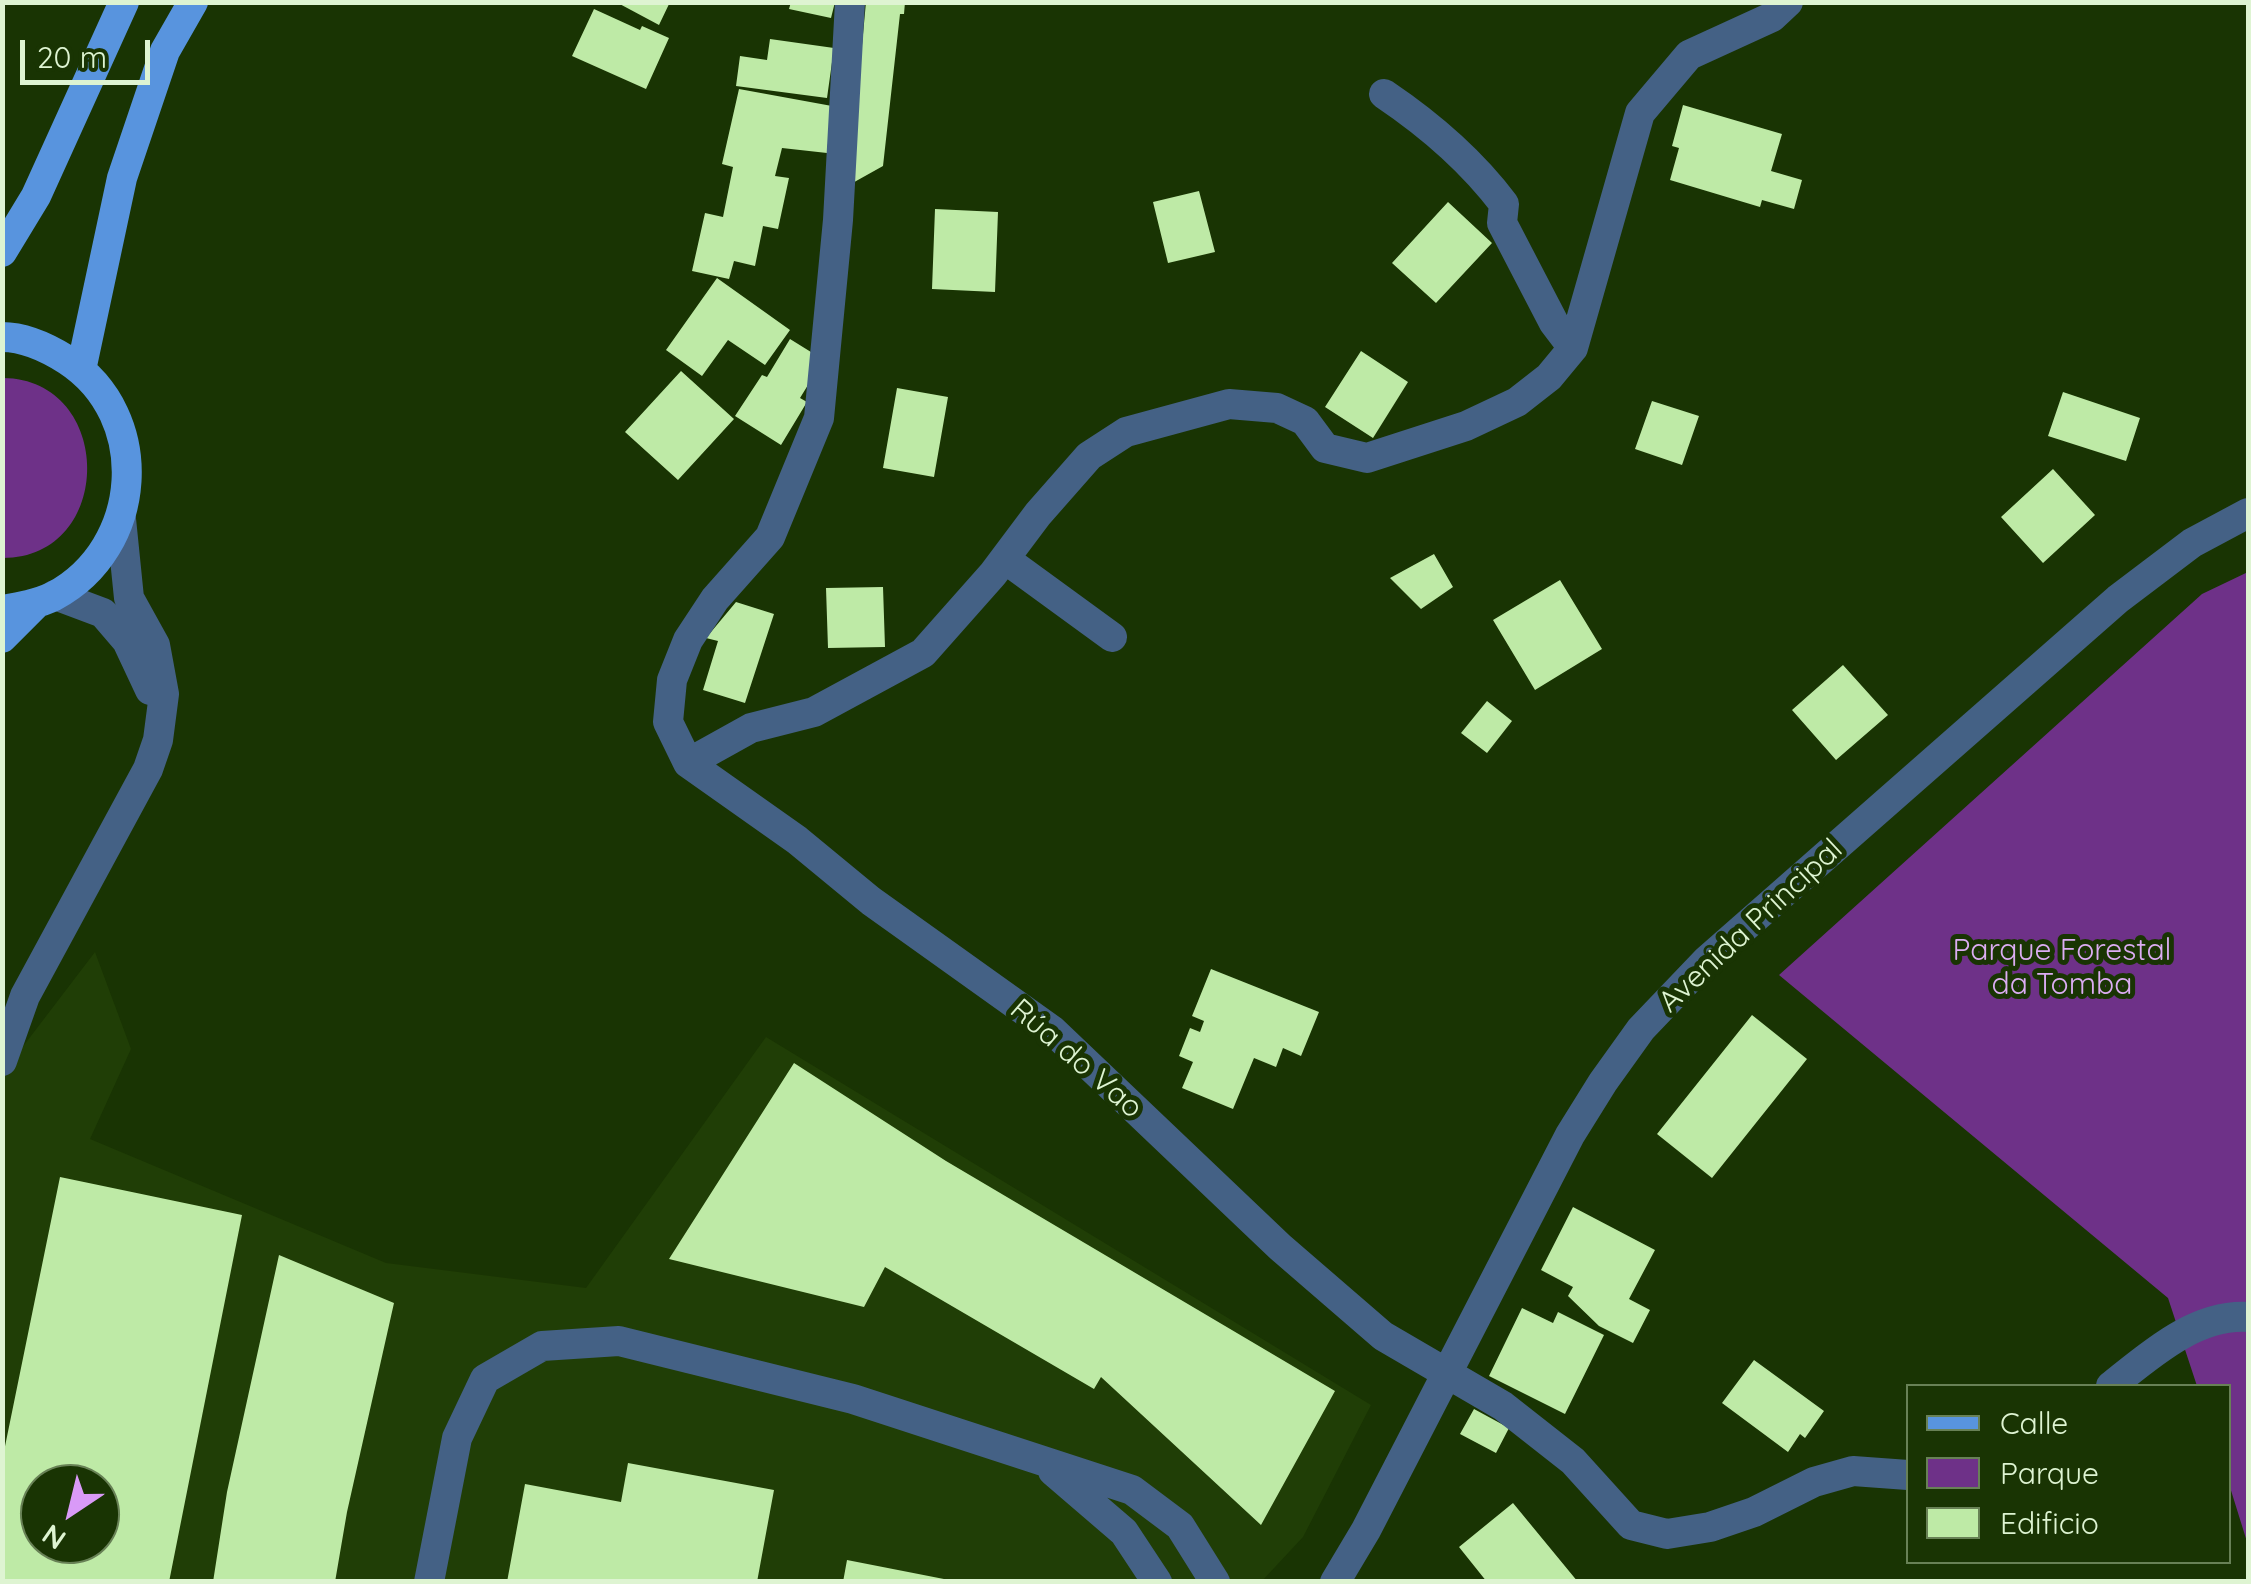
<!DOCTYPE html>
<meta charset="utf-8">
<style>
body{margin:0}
#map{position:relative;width:2251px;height:1584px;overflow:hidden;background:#193403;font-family:Quicksand,sans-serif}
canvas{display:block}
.frame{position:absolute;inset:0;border:5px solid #def4d2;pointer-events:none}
.legend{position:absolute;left:1906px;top:1384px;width:325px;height:180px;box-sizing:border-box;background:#193403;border:2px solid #688156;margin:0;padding:12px 18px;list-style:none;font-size:30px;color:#def4d2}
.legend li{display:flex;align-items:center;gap:20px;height:50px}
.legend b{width:50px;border:2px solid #688156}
.north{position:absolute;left:20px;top:1464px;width:100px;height:100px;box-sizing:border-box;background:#193403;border:2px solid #688156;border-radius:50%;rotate:215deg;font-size:28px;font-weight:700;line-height:40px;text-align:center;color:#def4d2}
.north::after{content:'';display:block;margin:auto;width:35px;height:45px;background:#d99af7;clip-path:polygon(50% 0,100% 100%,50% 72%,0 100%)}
.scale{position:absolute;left:20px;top:40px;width:130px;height:45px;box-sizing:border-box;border:5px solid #def4d2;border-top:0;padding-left:12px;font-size:30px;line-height:35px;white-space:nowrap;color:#def4d2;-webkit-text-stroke:8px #193403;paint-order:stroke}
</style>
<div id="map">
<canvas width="2251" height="1584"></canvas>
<div class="frame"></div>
<ul class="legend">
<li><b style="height:12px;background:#5894de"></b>Calle</li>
<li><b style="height:28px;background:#6e3188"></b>Parque</li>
<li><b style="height:28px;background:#beeaa6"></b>Edificio</li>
</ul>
<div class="north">N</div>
<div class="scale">20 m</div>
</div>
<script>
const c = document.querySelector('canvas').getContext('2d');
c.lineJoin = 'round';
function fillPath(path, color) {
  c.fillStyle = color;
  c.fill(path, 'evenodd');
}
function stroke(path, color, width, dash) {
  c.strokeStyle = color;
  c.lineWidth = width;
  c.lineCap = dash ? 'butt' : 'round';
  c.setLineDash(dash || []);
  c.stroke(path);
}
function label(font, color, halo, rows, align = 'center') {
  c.font = font + ' Quicksand,sans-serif';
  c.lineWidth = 10;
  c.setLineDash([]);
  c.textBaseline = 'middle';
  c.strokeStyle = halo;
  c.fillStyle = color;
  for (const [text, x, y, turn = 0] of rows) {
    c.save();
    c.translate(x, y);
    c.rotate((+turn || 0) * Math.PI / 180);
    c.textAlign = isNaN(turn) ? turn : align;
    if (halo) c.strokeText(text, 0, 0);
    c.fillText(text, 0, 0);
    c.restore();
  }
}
fillPath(new Path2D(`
 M95 952 131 1049 90 1139 386 1263 586 1288 766 1037 1371 1405 1303 1537 1262 1581H3L2 1074ZM40 1484H100V1544H40Z`), '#203e06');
fillPath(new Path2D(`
 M3 378C115 379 116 558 3 558Z
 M2248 572V1545L2229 1484 2228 1386H2197L2168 1298 1779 975 2202 594Z`), '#6e3188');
fillPath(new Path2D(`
 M616 2H670L659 25Z
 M791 2H835L831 18 789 9Z
 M866 2H905L904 14H900L883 166 849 185Z
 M594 9 640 30 642 26 669 38 646 89 572 56Z
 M770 39 834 48 827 98 736 86 740 56 767 60Z
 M739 89 832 106 827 153 782 148 775 176 789 178 778 229 763 226 755 266 734 261 729 279 692 271 705 213 723 217 733 167 722 164Z
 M1683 105 1782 134 1771 171 1802 180 1794 209 1762 200 1760 207 1670 180 1679 148 1672 146Z
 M1199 191 1215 252 1168 263 1153 202Z
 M1448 202 1492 243 1436 303 1392 263Z
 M935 209 998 212 995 292 932 289Z
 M717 278 790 330 765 365 728 340 702 376 666 350Z
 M790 339 819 357 816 372 800 398 807 402 781 445 735 416 762 375 767 377Z
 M1361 351 1408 382 1373 438 1325 407Z
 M681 371 734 419 678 480 625 432Z
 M897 388 948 397 934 477 883 468Z
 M2063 392 2140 418 2126 461 2048 436Z
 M1652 401 1699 416 1682 465 1635 449Z
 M2053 469 2095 515 2043 563 2001 517Z
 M1434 554 1453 587 1421 609 1390 578Z
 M1560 580 1602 649 1535 690 1493 620Z
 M883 587 885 647 828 648 826 588Z
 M736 602 774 614 745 703 703 690 718 641 706 638Z
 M1843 665 1888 715 1836 760 1792 710Z
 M1487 701 1512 721 1487 753 1461 733Z
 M1211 969 1319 1012 1301 1056 1283 1048 1276 1067 1254 1058 1233 1109 1182 1088 1193 1062 1179 1056 1190 1028 1200 1032 1204 1021 1192 1016Z
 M1752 1015 1807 1059 1712 1178 1657 1134Z
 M794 1063 946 1161 1335 1391 1261 1525 1101 1377 1094 1389 885 1267 864 1307 669 1259Z
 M60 1177 242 1215 169 1582H2V1461ZM40 1484H100V1544H40Z
 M1573 1207 1655 1250 1629 1299 1650 1310 1633 1343 1599 1326 1568 1296 1573 1287 1541 1270Z
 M279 1255 394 1303 347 1512 335 1582H213L227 1492Z
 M1522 1308 1553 1323 1558 1312 1604 1335 1565 1414 1489 1376Z
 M1754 1360 1824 1411 1805 1438 1800 1434 1788 1452 1722 1403Z
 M1474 1409 1509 1428 1496 1453 1460 1434Z
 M628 1463 774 1490 757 1582H507L525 1484 621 1502Z
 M1513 1503 1578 1582H1487L1459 1547Z
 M847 1560 949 1580V1582H843Z`), '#beeaa6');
stroke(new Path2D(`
 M850 2 838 220 819 418 770 537 715 599 688 640 672 680 668 722 688 763 797 840 871 901 1053 1031 1280 1247 1383 1336 1503 1406 1573 1461 1631 1525 1667 1534 1710 1527 1754 1512 1814 1482 1853 1471 1908 1475
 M1384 94C1430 125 1470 159 1504 204L1502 223 1554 323 1573 348
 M1005 559 1112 637
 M55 595 103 613 127 641 150 690
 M688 763 751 728 814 712 923 653 993 574 1038 514 1089 456 1126 432 1229 404 1277 408 1305 421 1325 448 1367 458 1466 426 1517 402 1549 377 1573 348 1640 113 1689 55 1772 17 1788 2
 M2 1061 25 996 148 769 158 740 164 694 155 645 129 598 121 519
 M2111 1386C2150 1355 2195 1314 2248 1317
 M1053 1471 1124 1532 1157 1582
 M429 1582 457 1438 485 1379 542 1346 619 1341 853 1399 1132 1490 1180 1526 1215 1582
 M1335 1582 1366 1530 1570 1135 1603 1082 1641 1029 1706 961 2118 599 2192 543 2248 513`), '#446185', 30);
stroke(new Path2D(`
 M2 252 36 196 124 2
 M2 337C25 337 48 348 67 360 153 416 144 548 54 596 38 604 20 607 2 610
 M81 370 122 178 165 51 193 2
 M2 638 36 604`), '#5894de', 30);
label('30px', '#def4d2', '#193403', [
 ["Avenida Principal",1751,926,-43],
 ["Rúa do Vao",1076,1059,41]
]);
label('30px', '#dcadf3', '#193403', [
 ["Parque Forestal",2062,951],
 ["da Tomba",2062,985]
]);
</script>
